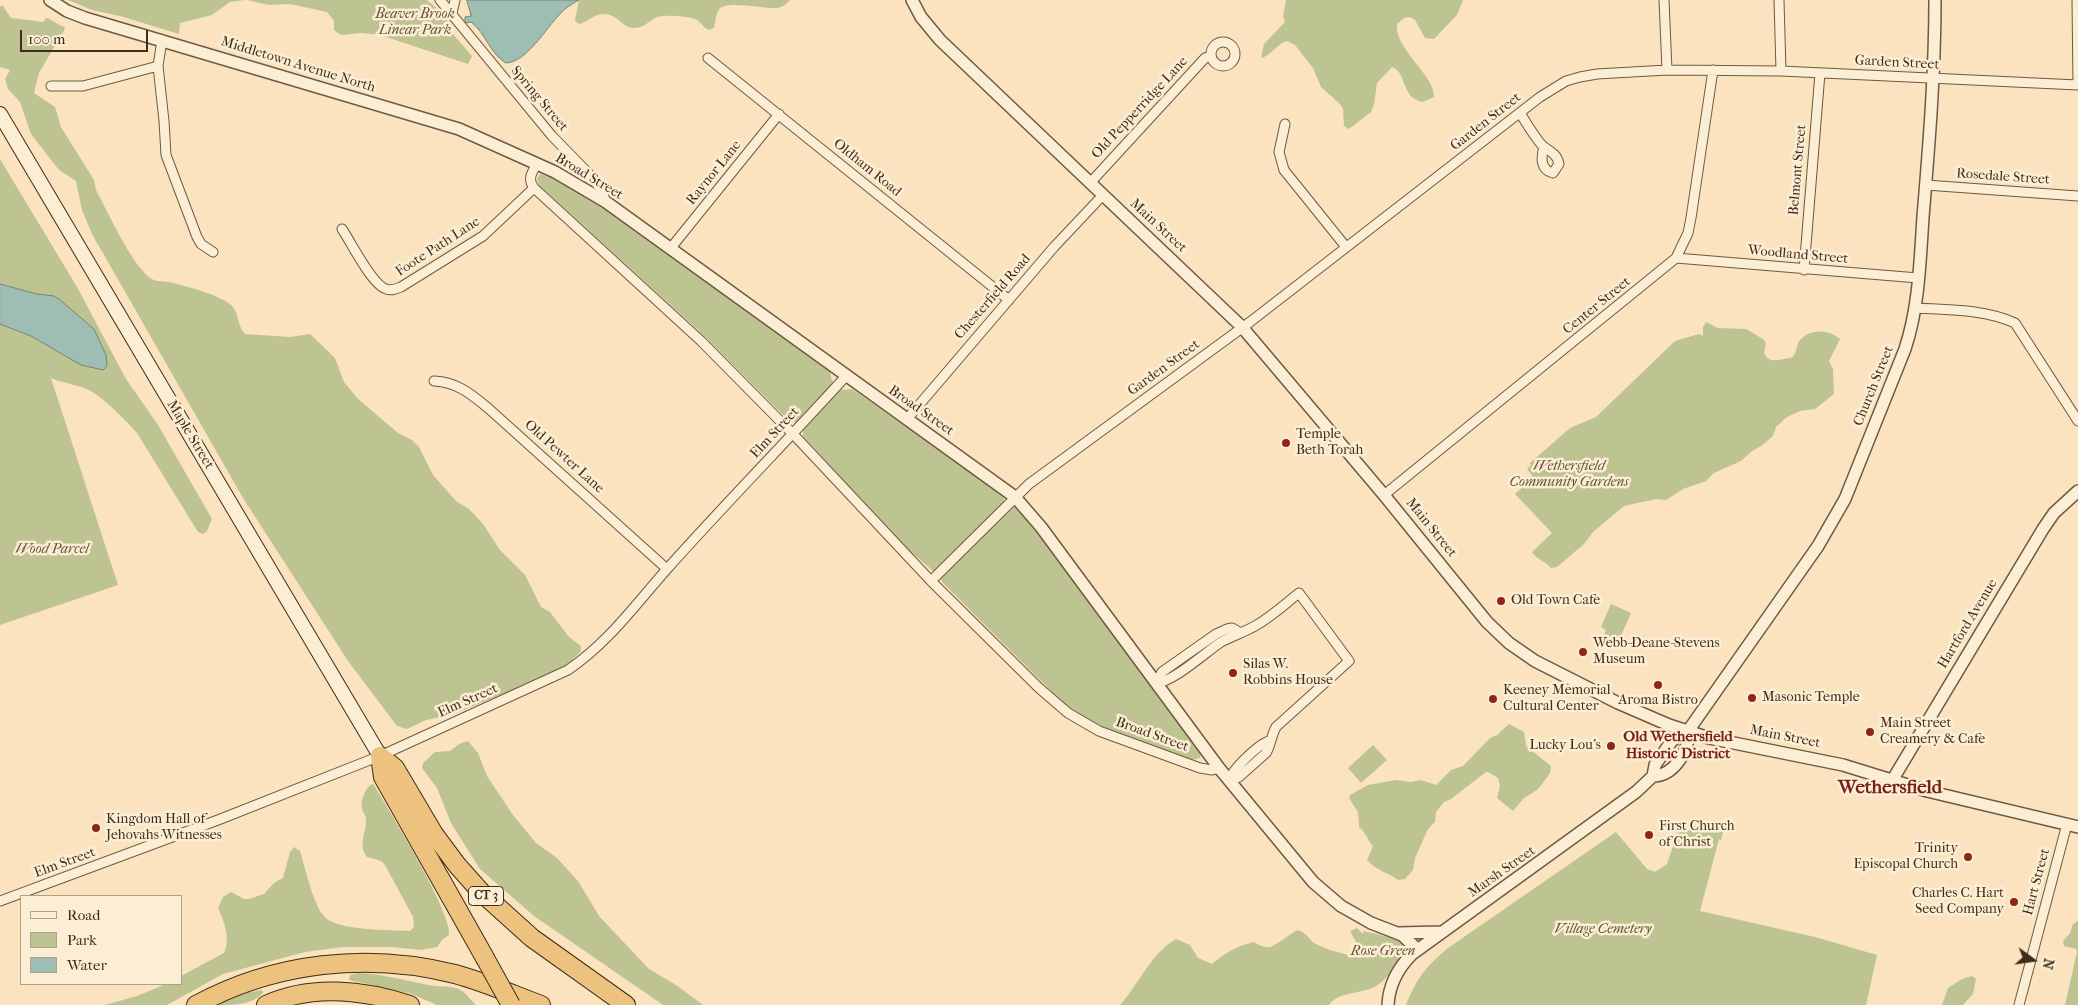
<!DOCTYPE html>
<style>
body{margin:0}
#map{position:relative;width:2078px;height:1005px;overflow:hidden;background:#fae3be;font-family:"IM FELL French Canon",serif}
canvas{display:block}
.legend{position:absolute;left:20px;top:895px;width:162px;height:90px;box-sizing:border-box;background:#fcedd5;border:1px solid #b1a089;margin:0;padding:6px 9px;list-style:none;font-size:15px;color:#402d18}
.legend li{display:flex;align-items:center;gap:10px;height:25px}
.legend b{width:25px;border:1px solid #b1a089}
.north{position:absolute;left:2008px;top:935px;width:50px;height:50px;-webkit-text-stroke:4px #fcedd5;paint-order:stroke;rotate:104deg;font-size:14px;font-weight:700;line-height:20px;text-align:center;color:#402d18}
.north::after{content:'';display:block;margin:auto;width:18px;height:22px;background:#402d18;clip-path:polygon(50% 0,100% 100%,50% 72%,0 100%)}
.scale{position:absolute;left:20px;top:30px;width:128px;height:22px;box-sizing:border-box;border:2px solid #402d18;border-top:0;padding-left:6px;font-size:15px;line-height:18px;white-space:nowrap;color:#402d18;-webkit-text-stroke:4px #fcedd5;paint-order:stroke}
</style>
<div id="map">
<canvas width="2078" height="1005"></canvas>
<ul class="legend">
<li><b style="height:6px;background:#fcedd5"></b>Road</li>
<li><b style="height:14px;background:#bec491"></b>Park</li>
<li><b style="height:14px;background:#9ebeb4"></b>Water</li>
</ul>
<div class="north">N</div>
<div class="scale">100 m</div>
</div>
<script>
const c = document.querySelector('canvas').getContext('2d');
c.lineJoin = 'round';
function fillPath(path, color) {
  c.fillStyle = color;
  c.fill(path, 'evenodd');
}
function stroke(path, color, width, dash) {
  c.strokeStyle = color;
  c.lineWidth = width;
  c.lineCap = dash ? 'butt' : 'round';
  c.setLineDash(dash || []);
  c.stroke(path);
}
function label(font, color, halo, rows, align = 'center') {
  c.font = font + ' "IM FELL French Canon",serif';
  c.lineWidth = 5;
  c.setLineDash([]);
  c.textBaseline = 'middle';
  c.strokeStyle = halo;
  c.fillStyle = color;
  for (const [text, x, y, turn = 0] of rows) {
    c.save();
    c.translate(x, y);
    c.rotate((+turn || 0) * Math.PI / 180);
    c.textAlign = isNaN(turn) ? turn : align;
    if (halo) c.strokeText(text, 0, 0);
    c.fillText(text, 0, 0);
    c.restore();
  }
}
fillPath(new Path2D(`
 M68 0H245L230 2 212 15 180 23 179 34 120 16 92 10Z
 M247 0H427L442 13 451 25 452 33 472 56 468 64 380 35 362 33 341 35 334 30V21L327 12 290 4 269 5Z
 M579 0H790C787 4 782 7 777 8 765 9 728 0 719 9 716 14 715 23 714 28L709 30C703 28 702 23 697 20 689 16 663 14 655 18 648 23 642 28 633 28 623 28 618 14 603 14 593 14 588 23 578 24L575 20Z
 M1286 0H1463L1457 15 1434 39 1425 38 1415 20 1410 17 1404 18 1397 24C1394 49 1435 75 1434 97L1423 102C1400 98 1408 73 1392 67L1377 83 1374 104 1371 112 1349 129 1344 126 1343 109 1340 104 1321 87 1313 68 1295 45 1287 41C1276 44 1270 57 1261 58L1264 44 1285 22 1283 16Z
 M0 6H3L11 18 43 22 46 18C52 19 57 25 65 27L63 33 57 36V42L39 73 34 93 55 107 61 127 94 180 96 190C109 214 130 262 150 278 156 282 162 281 169 282 182 285 225 296 233 307 239 315 238 327 245 334L290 337 310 334 335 358 344 382 358 399 398 433 412 440 419 447 433 475 456 501 469 509 483 524 500 550 525 575 541 607 550 612 569 637 581 646V651L566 666 538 680 451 715 426 720 407 729 397 726 348 661 243 498 92 234 82 210 76 181 59 170 31 134 20 102 8 89 5 79 10 70 0 67Z
 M0 159 77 287 126 379 158 425 212 519 207 531 203 534 198 532 137 433C125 420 102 395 86 389 75 384 62 383 51 378L118 585 0 625Z
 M540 174 557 180 626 222 830 372 832 381 843 390 852 389 1004 496V503L1020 510 1027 518 1201 754 1200 758 1192 760 1140 743 1092 723 1077 713 1063 703 943 583C941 576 915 556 908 549 872 513 838 474 803 436V430L790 418 783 415 698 330 539 185 537 179Z
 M1706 322 1718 328 1746 329 1763 339 1766 343 1764 353C1769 362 1774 361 1784 359 1787 358 1792 359 1794 355 1797 351 1796 345 1800 340 1810 329 1828 329 1840 339L1829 361 1833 369 1834 394 1815 409 1800 411 1787 417 1776 427 1773 436 1761 446 1752 451 1741 461 1714 473 1706 481 1683 489 1666 500 1656 499 1624 506 1593 532 1584 544 1557 567 1551 568C1546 561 1537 560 1532 552L1552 533 1515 494 1533 477 1527 469 1531 465 1530 463 1570 428 1596 417 1675 341 1699 334 1703 336V327Z
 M1611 604 1631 613 1616 647 1602 640 1606 630 1601 627Z
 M1509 724 1524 732 1526 746 1551 766 1550 773 1542 784 1537 790 1524 798 1513 811 1497 798 1500 786 1498 778 1488 772H1486L1451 799 1444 802 1436 812 1435 822 1428 829 1415 858 1413 870 1405 879 1398 880C1387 872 1377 871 1367 860L1373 846C1367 840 1368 835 1359 827L1358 812 1349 798 1350 795 1368 785 1396 780 1411 782 1421 780 1436 785 1451 770 1463 766 1490 738 1497 735Z
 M468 741 478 753 487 776 513 815 536 843 557 858 578 881 599 916 649 969 676 985 703 1005H663L534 916 480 869 451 823 437 788 422 768 423 763 435 752 450 751 459 744Z
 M1373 745 1387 760 1361 783 1348 768Z
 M372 784 374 785C388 809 453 914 449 935L443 939 437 947 421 950 391 947H343L305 952 223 974 167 1005H105L137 996 166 984H181V976L224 953C231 939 224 921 218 908L223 897 231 892 244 899H249L264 894 274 883 283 878 290 852 294 847 300 851C305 867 313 904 324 916 336 931 390 930 410 931L414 927 413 917 385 865 381 861 367 857C357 844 367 832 366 819 366 815 362 812 362 808 360 801 366 787 372 784Z
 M1681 823 1723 832 1721 840 1719 839 1700 911 1815 937 1877 955 1866 1005H1406C1418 976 1425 968 1448 948L1616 832 1647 869 1655 872 1667 864Z
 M2078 921V1005H2065L2077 952 2076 949 2064 946 2063 941 2070 933 2073 924Z
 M1357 928 1363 934 1364 931 1400 940 1404 943 1407 952C1397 964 1388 980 1374 987 1362 994 1339 991 1329 1005H1120C1139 984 1151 953 1176 939L1190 945 1198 958 1212 964C1226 952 1236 947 1253 942 1258 944 1264 948 1269 947 1274 947 1291 933 1298 930 1308 934 1307 937 1314 943 1320 947 1342 954 1349 955L1353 952 1356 942 1350 931Z
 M358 973C382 974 404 980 428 985 437 987 454 985 462 991 467 994 471 1001 476 1005H437L412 994 349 980 350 975Z
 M1972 976 1976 979 1973 994 1963 1005H1942L1948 988 1962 979Z
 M262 990 263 993C251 1005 235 1005 217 1005L249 992Z`), '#bec491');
const water = new Path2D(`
 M467 0H579C572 4 565 8 560 14 546 28 527 62 506 63 490 54 485 32 471 22L465 23V17L471 16Z
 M0 284 37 294 54 296 59 299 94 329 106 355 107 366 103 370 81 365 31 336 0 324Z`);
fillPath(water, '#9ebeb4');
stroke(water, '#788476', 1);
const minor = new Path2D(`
 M440 0 552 136 591 176 601 190 606 202
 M1664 0 1667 70
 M1779 0 1781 71
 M2077 0 2078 85
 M452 13 455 0
 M162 40 158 66 164 121 166 155 197 237 201 244 213 252
 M1211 54a12 12 0 1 1 24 0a12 12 0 1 1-24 0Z
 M708 58 1009 300
 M51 86H83L158 66
 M1520 113C1526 122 1536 140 1544 147 1551 152 1557 154 1559 164L1553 173C1540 170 1541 157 1544 147
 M1285 124 1279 152 1284 170 1346 247
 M537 164C532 172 527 179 534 188L701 341 793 434 931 581 1039 688 1068 713 1099 731 1200 768 1212 770 1219 768
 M1091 182 1205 58 1211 56
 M1926 185 2078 196
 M342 229C351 242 372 285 386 289 391 291 396 289 401 287L483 236 534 188
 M670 249 779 114
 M1676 258 1918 278
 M1804 270 1820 73
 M1915 308C1949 310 1984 309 2015 323L2078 421
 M434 381C457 382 471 394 488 408L667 569
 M907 419 1054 247 1103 195
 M1384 495 1676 258 1688 233 1691 218 1713 70
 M931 581 1029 484 1250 322 1540 97 1566 81 1580 77 1597 74 1667 70 1781 71 2078 85
 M1156 683C1172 683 1206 652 1221 642 1233 636 1244 632 1255 626 1271 617 1285 604 1299 593L1349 661 1276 727C1271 736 1271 745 1266 753L1239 777 1229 781
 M1156 683 1162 672 1216 634 1227 629 1232 628 1239 632
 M1229 781C1231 770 1259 744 1269 741
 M0 901 218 820 380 756 568 670C608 643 635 605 667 569 725 504 787 441 846 376
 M2019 1005 2067 824`);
const tertiary = new Path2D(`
 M50 0 67 11 85 18 459 129 555 172 606 202 1015 497 1041 527 1219 768 1313 882 1341 906 1371 923 1402 935 1417 949
 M912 0 921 17 940 40 1242 327 1384 495 1487 622 1509 643 1535 661 1618 703 1669 725 1709 738 1843 765 1927 791 2078 827
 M1688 731 1818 546 1845 499 1905 349C1919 307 1920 261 1923 217 1929 145 1935 73 1935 0
 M1653 776C1674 776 1690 750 1688 731
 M1893 779 2043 529 2054 513 2078 491
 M1398 933 1441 932
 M1388 1005C1389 984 1398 968 1412 954L1636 792 1653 776 1655 765 1671 742 1678 735 1688 731`);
const secondary = new Path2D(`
 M0 114 380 756`);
const motorway = new Path2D(`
 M380 756 395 768 434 834 457 865 481 892 532 938 626 1005
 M380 756 383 777 485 958
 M196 1005C275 962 368 952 455 974 484 982 512 994 541 1005
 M266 1005C311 984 364 990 410 1005`);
stroke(minor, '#6e5a42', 11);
stroke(tertiary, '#6e5a42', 14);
stroke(secondary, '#402d18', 16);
stroke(motorway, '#402d18', 20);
stroke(minor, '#fcedd5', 9);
stroke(tertiary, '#fcedd5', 11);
stroke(secondary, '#fcedd5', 14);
stroke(motorway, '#edc27f', 18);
const motorwayBridge = new Path2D(`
 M485 958 511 1005`);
stroke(motorwayBridge, '#402d18', 20, []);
stroke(motorwayBridge, '#edc27f', 18);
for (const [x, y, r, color] of [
 [1286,443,5,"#8f2418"],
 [1501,601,5,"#8f2418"],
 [1583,652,5,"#8f2418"],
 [1233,673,5,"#8f2418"],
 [1658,685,5,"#8f2418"],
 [1752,698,5,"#8f2418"],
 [1493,699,5,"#8f2418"],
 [1870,732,5,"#8f2418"],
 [1611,746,5,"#8f2418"],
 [96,828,5,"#8f2418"],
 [1649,835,5,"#8f2418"],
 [1968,857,5,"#8f2418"],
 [2014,902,5,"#8f2418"]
]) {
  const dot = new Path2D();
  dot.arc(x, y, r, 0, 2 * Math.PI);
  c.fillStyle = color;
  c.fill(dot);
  stroke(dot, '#fcedd5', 2);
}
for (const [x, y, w] of [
 [486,896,35]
]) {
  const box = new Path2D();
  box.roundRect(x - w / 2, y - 9.5, w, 19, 4);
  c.fillStyle = '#fcedd5';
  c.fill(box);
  stroke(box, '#402d18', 1);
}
label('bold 12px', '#402d18', null, [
 ["CT 3",486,896]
]);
label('italic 14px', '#605336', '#fcedd5', [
 ["Beaver Brook",415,15],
 ["Linear Park",415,31],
 ["Wethersfield",1569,467],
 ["Community Gardens",1569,483],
 ["Wood Parcel",52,550],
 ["Village Cemetery",1603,930],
 ["Rose Green",1383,952]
]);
label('14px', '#402d18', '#fcedd5', [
 ["Garden Street",1897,63,3],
 ["Middletown Avenue North",298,65,17],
 ["Spring Street",539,99,50],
 ["Old Pepperridge Lane",1140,108,-47],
 ["Garden Street",1486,122,-38],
 ["Oldham Road",867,168,39],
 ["Belmont Street",1798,170,-85],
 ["Raynor Lane",714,173,-51],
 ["Broad Street",589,177,31],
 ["Rosedale Street",2003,177,4],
 ["Main Street",1158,226,43],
 ["Foote Path Lane",438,247,-33],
 ["Woodland Street",1798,255,5],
 ["Chesterfield Road",993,297,-49],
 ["Center Street",1597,306,-39],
 ["Garden Street",1164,368,-36],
 ["Church Street",1874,386,-68],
 ["Broad Street",921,411,35],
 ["Elm Street",775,433,-47],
 ["Maple Street",190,435,59],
 ["Old Pewter Lane",564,457,42],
 ["Main Street",1431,528,51],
 ["Hartford Avenue",1968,624,-59],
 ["Elm Street",468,701,-24],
 ["Broad Street",1152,735,20],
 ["Main Street",1785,737,11],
 ["Elm Street",65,863,-20],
 ["Marsh Street",1502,872,-35],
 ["Hart Street",2037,882,-75]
]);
label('14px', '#402d18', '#fcedd5', [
 ["Temple",1296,435],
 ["Beth Torah",1296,451],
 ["Old Town Cafe",1511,601],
 ["Webb-Deane-Stevens",1593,644],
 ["Museum",1593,660],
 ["Silas W.",1243,665],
 ["Robbins House",1243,681],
 ["Keeney Memorial",1503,691],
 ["Cultural Center",1503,707],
 ["Masonic Temple",1762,698],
 ["Aroma Bistro",1658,701,"center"],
 ["Main Street",1880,724],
 ["Creamery & Cafe",1880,740],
 ["Lucky Lou's",1601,746,"right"],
 ["Kingdom Hall of",106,820],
 ["Jehovahs Witnesses",106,836],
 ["First Church",1659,827],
 ["of Christ",1659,843],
 ["Trinity",1958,849,"right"],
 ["Episcopal Church",1958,865,"right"],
 ["Charles C. Hart",2004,894,"right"],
 ["Seed Company",2004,910,"right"]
], 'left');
label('bold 15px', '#7a1f14', '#fcedd5', [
 ["Old Wethersfield",1678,737],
 ["Historic District",1678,754]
]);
label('bold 19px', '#7a1f14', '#fcedd5', [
 ["Wethersfield",1890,788]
]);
</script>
